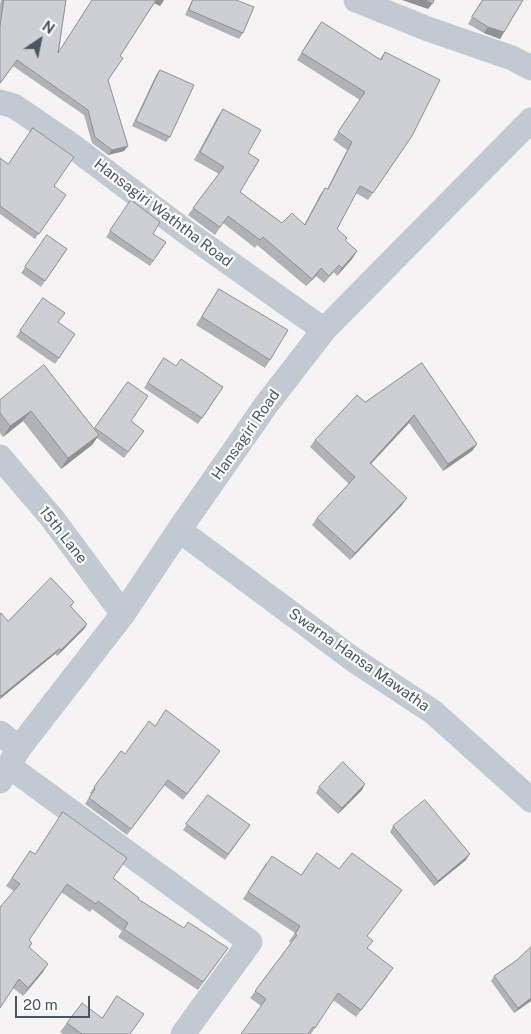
<!DOCTYPE html>
<style>
body{margin:0}
#map{position:relative;width:531px;height:1034px;overflow:hidden;background:#f5f3f3;font-family:"Public Sans",sans-serif}
canvas{display:block}
.north{position:absolute;left:15px;top:15px;width:50px;height:50px;-webkit-text-stroke:4px #fff;paint-order:stroke;rotate:34deg;font-size:14px;font-weight:700;line-height:20px;text-align:center;color:#4a5661}
.north::after{content:'';display:block;margin:auto;width:18px;height:22px;background:#4a5661;clip-path:polygon(50% 0,100% 100%,50% 72%,0 100%)}
.scale{position:absolute;left:15px;top:996px;width:75px;height:22px;box-sizing:border-box;border:2px solid #4a5661;border-top:0;padding-left:6px;font-size:15px;line-height:18px;white-space:nowrap;color:#4a5661;-webkit-text-stroke:4px #fff;paint-order:stroke}
</style>
<div id="map">
<canvas width="531" height="1034"></canvas>
<div class="north">N</div>
<div class="scale">20 m</div>
</div>
<script>
const c = document.querySelector('canvas').getContext('2d');
c.lineJoin = 'round';
function stroke(path, color, width, dash) {
  c.strokeStyle = color;
  c.lineWidth = width;
  c.lineCap = dash ? 'butt' : 'round';
  c.setLineDash(dash || []);
  c.stroke(path);
}
function fillPath(path, color) {
  c.fillStyle = color;
  c.fill(path, 'evenodd');
}
function label(font, color, halo, rows, align = 'center') {
  c.font = font + ' "Public Sans",sans-serif';
  c.lineWidth = 4.5;
  c.setLineDash([]);
  c.textBaseline = 'middle';
  c.strokeStyle = halo;
  c.fillStyle = color;
  for (const [text, x, y, turn = 0] of rows) {
    c.save();
    c.translate(x, y);
    c.rotate((+turn || 0) * Math.PI / 180);
    c.textAlign = isNaN(turn) ? turn : align;
    if (halo) c.strokeText(text, 0, 0);
    c.fillText(text, 0, 0);
    c.restore();
  }
}
stroke(new Path2D(`
 M356 0 428 29 512 58 531 68
 M0 102 14 106 67 142 186 232 324 330
 M0 457 52 518 123 614
 M179 530 354 660 433 712 531 800
 M0 733 19 748
 M10 767 250 942 183 1034
 M0 781 19 748 123 614 179 530 266 405 324 330 531 120`), '#c1cad2', 25);
fillPath(new Path2D(`
 M1 0H66L59 52 92 0H164L160 6 154 3 120 56 108 80 124 151 108 155 92 143 84 115 13 66 0 84V5Z
 M192 0H236L243 33 239 39 185 15Z
 M482 0H523L500 39 484 33 468 24Z
 M316 29 380 59 385 52 412 136 368 200 356 193 337 229 345 241 357 251 352 259 337 276 334 272 324 283 316 276 306 286 257 245 255 248 223 223 215 235 188 215 219 174 194 160 218 116 223 109 248 153 240 192 282 223 304 225 320 195 325 188 327 189 347 150 333 140 360 100 297 60Z
 M160 70 170 137 166 142 132 126 156 75Z
 M0 158 8 164 54 186 66 195 35 239 0 214Z
 M131 200 153 234 166 242 150 266 106 237Z
 M47 235 67 249 41 287 21 273Z
 M219 289 270 360 265 368 196 325Z
 M43 298 58 322 75 334 55 364 16 337Z
 M164 358 176 366 223 387 198 424 144 388Z
 M422 363 477 444 472 451 443 471 409 423 371 464 402 505 350 560 312 525 317 518 349 484 310 447 315 440 365 402Z
 M128 382 131 421 144 431 124 458 97 438 92 445 61 469 23 421 3 437 0 433V400L94 429Z
 M74 602 71 607 87 624 84 629 57 656 55 654 0 699V614L8 621Z
 M155 726 220 751 183 800 164 785 127 835 85 804 91 794 90 793 121 751 125 754Z
 M319 787 362 790 338 814 316 793Z
 M208 795 250 825 225 860 183 830Z
 M393 826 466 860 434 886 390 832Z
 M30 851 35 854 113 878 138 899 183 928 228 948 198 990 118 937 122 931 92 909 90 912 61 892 29 940 32 943 29 948 43 972 23 996 13 988 14 891 6 886Z
 M266 863 367 937V948L388 976 356 1017 333 1000 311 1034H241L261 1006 250 998 291 943 289 941 295 933 243 899Z
 M531 947V1001L514 1013 491 981 494 976 517 960Z
 M102 1018 130 1034H63L60 1032 67 1023Z`), '#b0b2b7');
fillPath(new Path2D(`
 M156 0H164L160 6 154 3Z
 M402 0H425L433 3 428 9Z
 M488 27 504 32 500 39 484 33Z
 M128 146 124 151 108 155 112 150Z
 M357 251 352 259 337 276 342 268Z
 M321 268 316 276 306 286 312 279Z
 M31 411 23 421 3 437 10 426Z
 M414 415 409 423 365 470 370 463Z
 M99 435 92 445 61 469 68 458Z
 M477 444 472 451 443 471 448 464Z
 M407 498 402 505 350 560 355 553Z
 M87 624 84 629 57 656 61 650Z
 M59 649 55 654 0 699 1 696Z
 M365 784 362 790 338 814 342 808Z
 M470 854 466 860 434 886 438 881Z
 M48 964 43 972 23 996 28 988Z
 M531 998V1001L514 1013 518 1008Z`), '#909195');
const building = new Path2D(`
 M4 0H66L58 53 92 0H156L120 56 123 58 108 80 128 146 112 150 95 137 88 110 17 60 1 82 0 83V27Z
 M193 0H236L254 7 243 33 189 10Z
 M425 0H434L433 3Z
 M483 0H523L504 32 488 27 472 17Z
 M322 22 381 60 385 52 440 80 412 136 373 193 360 186 337 229 347 238 345 240 357 251 342 268 339 265 329 276 321 268 312 279 263 237 260 240 228 216 220 227 193 208 224 167 200 152 223 109 261 130 248 153 259 160 240 192 282 223 292 213 305 225 325 188 328 189 352 142 338 132 365 92 302 53Z
 M160 70 194 85 170 137 136 121Z
 M33 128 74 157 54 186 66 195 39 234 0 206V158L8 164Z
 M131 200 160 222 153 234 166 242 153 261 110 231Z
 M47 235 67 249 45 281 25 267Z
 M219 289 288 330 270 360 202 317Z
 M43 298 65 313 58 322 75 334 59 358 20 331Z
 M164 358 176 366 181 359 223 387 202 418 148 383Z
 M422 363 477 444 448 464 414 415 370 463 407 498 355 553 317 518 355 477 315 440 357 395 365 402Z
 M44 365 99 435 68 458 31 411 10 426 0 413V400Z
 M128 382 148 396 131 421 144 431 128 452 95 428Z
 M51 578 74 602 70 606 87 624 61 650 59 649 1 696 0 695V614L1 613 8 621Z
 M166 710 220 751 187 794 168 780 131 829 89 798 95 789 94 787 121 751 125 754 149 721 155 726Z
 M343 762 365 784 342 808 319 787Z
 M208 795 250 825 228 854 186 824Z
 M425 800 470 854 438 881 393 826Z
 M63 812 127 858 113 878 139 898 138 899 184 928 188 922 228 948 203 982 124 929 128 923 98 901 96 904 67 884 29 940 32 943 29 947 48 964 28 988 19 979 0 1008V907L20 884 12 878 30 851 35 854Z
 M317 853 339 869 352 853 402 890 367 936 373 941 367 948 393 968 361 1010 338 993 315 1028 313 1027 308 1034H241L266 999 255 991 297 935 295 934 300 926 248 892 272 856 301 875Z
 M531 947V998L518 1008 494 976 517 960Z
 M117 996 144 1014 130 1034H82L67 1023 82 1003 102 1018Z`);
fillPath(building, '#cdcfd5');
stroke(building, '#909195', 1);
label('15px', '#4a5661', '#fff', [
 ["Hansagiri Waththa Road",163,213,37],
 ["Hansagiri Road",246,435,-55],
 ["15th Lane",63,535,52],
 ["Swarna Hansa Mawatha",359,660,35]
]);
</script>
